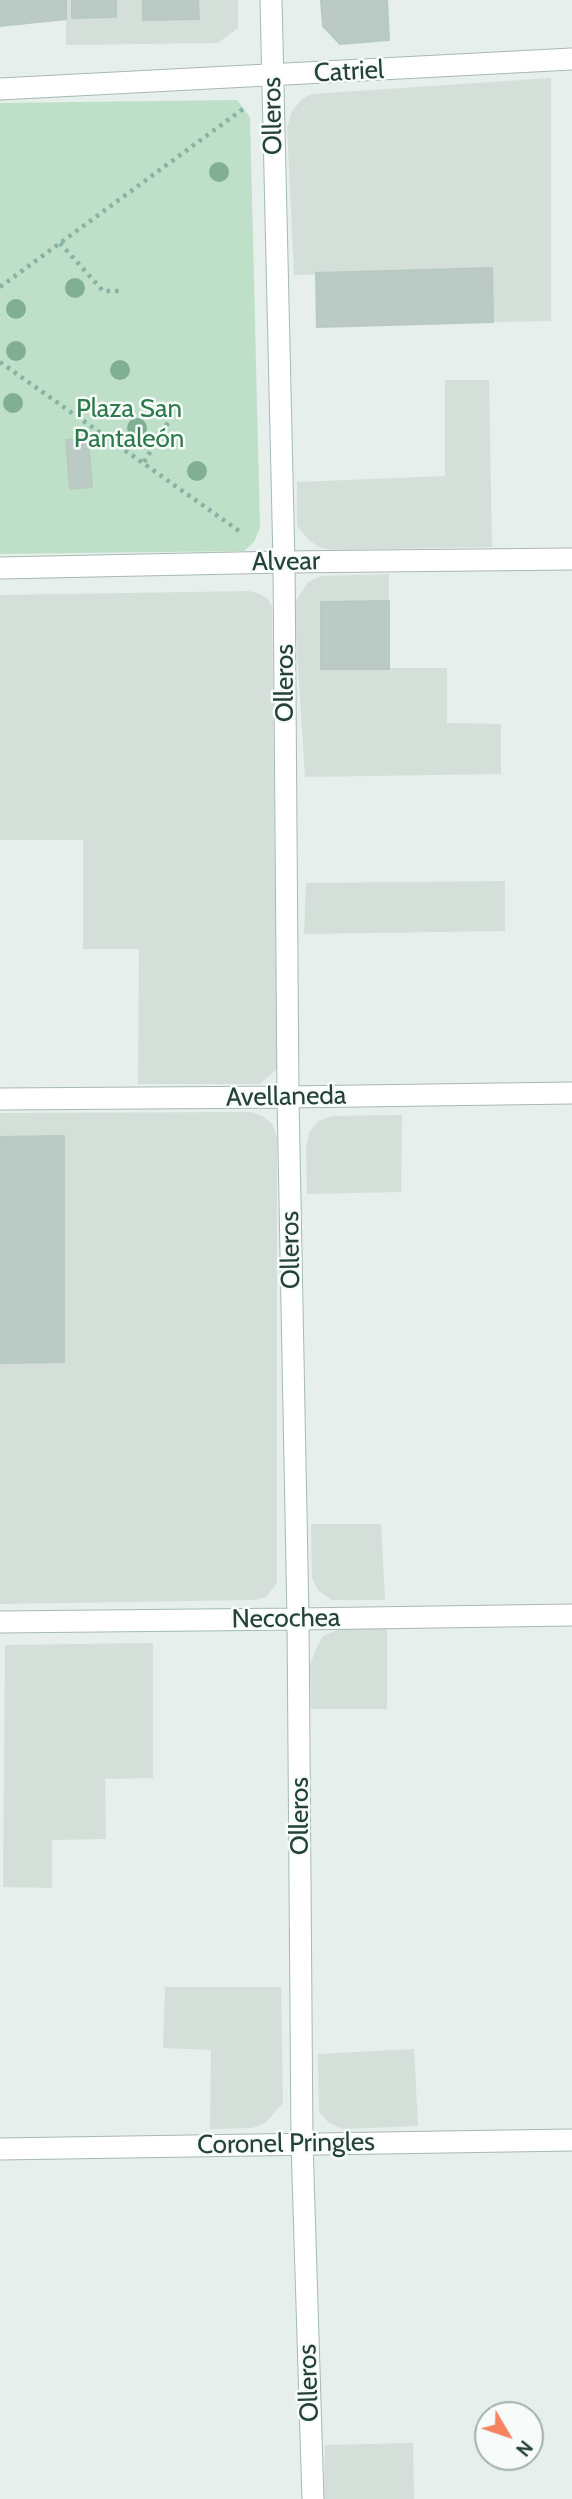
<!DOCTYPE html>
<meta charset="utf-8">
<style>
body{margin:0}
#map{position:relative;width:572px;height:2499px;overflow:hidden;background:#e6efeb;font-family:Cabin,sans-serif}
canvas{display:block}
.north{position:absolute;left:474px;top:2401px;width:70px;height:70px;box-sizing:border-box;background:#f7fbf9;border:2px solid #a3b1ad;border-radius:50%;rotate:129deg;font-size:19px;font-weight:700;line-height:28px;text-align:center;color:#24423a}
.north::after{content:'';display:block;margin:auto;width:24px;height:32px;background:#f4845f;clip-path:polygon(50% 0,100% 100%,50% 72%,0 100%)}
</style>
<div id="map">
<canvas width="572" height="2499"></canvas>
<div class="north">N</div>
</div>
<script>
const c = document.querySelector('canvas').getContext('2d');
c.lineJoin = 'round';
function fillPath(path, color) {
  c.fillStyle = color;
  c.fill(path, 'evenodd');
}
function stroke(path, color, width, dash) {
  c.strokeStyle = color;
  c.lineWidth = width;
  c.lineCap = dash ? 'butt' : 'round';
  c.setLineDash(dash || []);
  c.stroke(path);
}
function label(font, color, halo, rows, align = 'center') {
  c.font = font + ' Cabin,sans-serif';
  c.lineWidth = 5;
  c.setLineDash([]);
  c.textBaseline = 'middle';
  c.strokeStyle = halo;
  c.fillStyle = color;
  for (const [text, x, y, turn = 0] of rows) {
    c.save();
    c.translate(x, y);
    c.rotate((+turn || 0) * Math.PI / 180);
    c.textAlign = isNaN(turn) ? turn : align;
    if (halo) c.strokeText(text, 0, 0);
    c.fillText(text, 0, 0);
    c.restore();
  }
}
fillPath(new Path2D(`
 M66 0H238V28L218 43 66 45Z
 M551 78V321L493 322 491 268 294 275 287 127 292 111 301 100 311 94Z
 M445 380H489L492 547 332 550 318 547 308 539 297 526V482L445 476Z
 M389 574V668H447V723L501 724V774L305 777 294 604 308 582 321 576Z
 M249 591 260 594 268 599 272 606 277 1069 260 1084H138L139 949H83V840H0V595Z
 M505 881V931L304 934 306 883Z
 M251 1112 264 1117 272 1124 277 1137V1583L266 1597 255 1600 0 1604V1113Z
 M402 1115 401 1192 307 1194 306 1146 310 1131 318 1121 332 1116Z
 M311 1524H381L385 1600H332L318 1590 312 1578Z
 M338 1629H387V1709H311L310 1665 315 1651 322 1637Z
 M153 1643V1778L105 1779 106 1839 52 1840V1888L3 1887 5 1645Z
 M165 1987H281L283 2103 265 2123 252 2128 210 2129 211 2050 163 2048Z
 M414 2049 418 2126 343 2129 329 2123 319 2112 318 2054Z
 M413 2443 414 2499H324L325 2445Z`), '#d4dfda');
fillPath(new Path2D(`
 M237 100 250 117 260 528 254 542 244 551 0 554V103Z`), '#bfe0c8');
const building = new Path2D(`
 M0 0H66V19L0 26Z
 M72 0H116V17L72 18Z
 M143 0H198L199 19 143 20Z
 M321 0H387L389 40 340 44 323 26Z
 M492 268 493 322 317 327 316 273Z
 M88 439 92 487 70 489 66 440Z
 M389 601V669H321V602Z
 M64 1136V1362L0 1363V1137Z`);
fillPath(building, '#bbcac4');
stroke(building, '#b8c9c2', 2);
const street = new Path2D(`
 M0 89 572 59
 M0 568 284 562 572 559
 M288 1097 572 1093
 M298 1619 572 1615
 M0 2149 572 2140`);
const secondary = new Path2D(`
 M271 0 284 562 288 1097 298 1619 302 2143 313 2499
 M0 1099 288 1097
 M0 1622 298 1619`);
stroke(street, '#a8b8b2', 23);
stroke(secondary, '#a4bbb3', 23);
stroke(new Path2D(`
 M60 243 103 291H122
 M0 287 243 109
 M0 362 242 533
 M144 462 169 421`), '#86b3a5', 4.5, [3.5, 5]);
stroke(street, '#fff', 21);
stroke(secondary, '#fff', 21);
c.fillStyle = '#80af93';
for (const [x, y] of [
 [219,172],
 [75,288],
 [16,309],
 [16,351],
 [120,370],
 [13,403],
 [137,428],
 [197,471]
]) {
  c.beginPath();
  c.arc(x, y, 10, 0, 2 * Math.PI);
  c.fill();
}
label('26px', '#24423a', '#f7fbf9', [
 ["Catriel",349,72,-3],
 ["Olleros",273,116,-91],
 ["Alvear",286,562,-1],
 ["Olleros",285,683,-90],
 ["Avellaneda",286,1097,-1],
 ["Olleros",291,1250,-91],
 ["Necochea",286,1619,-1],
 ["Olleros",300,1816,-90],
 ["Coronel Pringles",286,2144,-1],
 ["Olleros",309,2383,-92]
]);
label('26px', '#2d7a4b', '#f7fbf9', [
 ["Plaza San",129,409],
 ["Pantaleón",129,439]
]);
</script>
